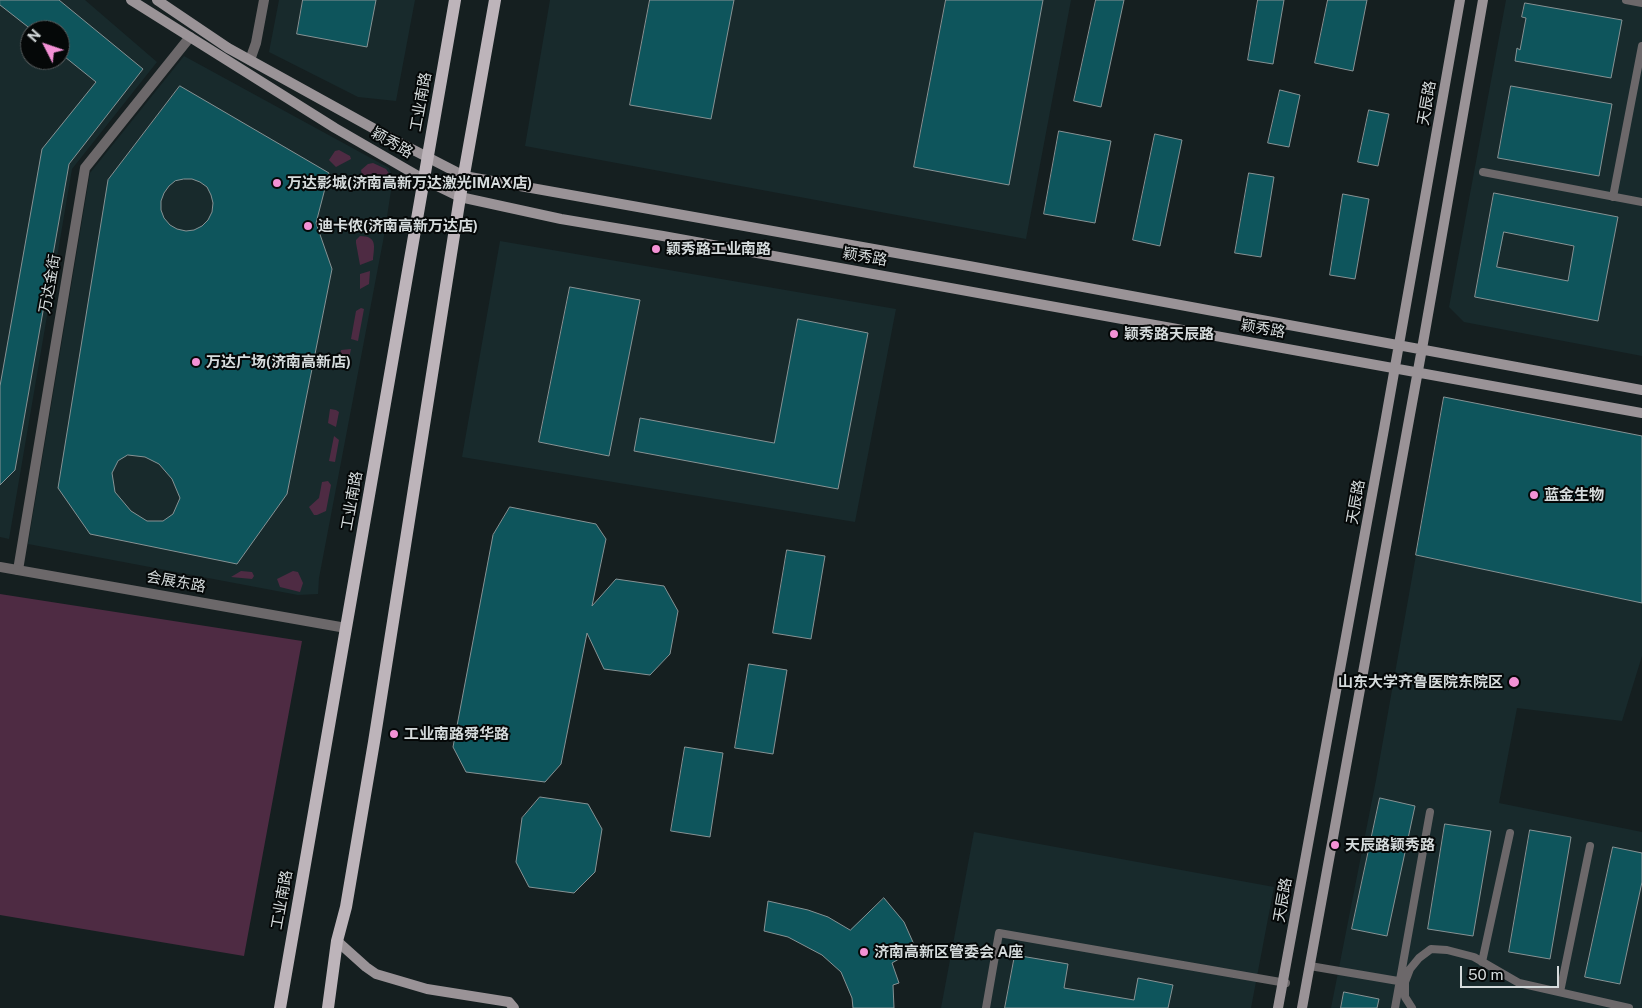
<!DOCTYPE html>
<meta charset="utf-8">
<style>
body{margin:0}
#map{position:relative;width:1642px;height:1008px;overflow:hidden;background:#151f20;font-family:"Public Sans",sans-serif}
canvas{display:block}
.north{position:absolute;left:20px;top:20px;width:50px;height:50px;box-sizing:border-box;background:#050808;border:1px solid #585c5d;border-radius:50%;rotate:311deg;font-size:14px;font-weight:700;line-height:20px;text-align:center;color:#d5dbdc}
.north::after{content:'';display:block;margin:auto;width:18px;height:22px;background:#f391d5;clip-path:polygon(50% 0,100% 100%,50% 72%,0 100%)}
.scale{position:absolute;left:1460px;top:966px;width:99px;height:22px;box-sizing:border-box;border:2px solid #d5dbdc;border-top:0;padding-left:6px;font-size:15px;line-height:18px;white-space:nowrap;color:#d5dbdc;-webkit-text-stroke:4px #050808;paint-order:stroke}
</style>
<div id="map">
<canvas width="1642" height="1008"></canvas>
<div class="north">N</div>
<div class="scale">50 m</div>
</div>
<script>
const c = document.querySelector('canvas').getContext('2d');
c.lineJoin = 'round';
function fillPath(path, color) {
  c.fillStyle = color;
  c.fill(path, 'evenodd');
}
function stroke(path, color, width, dash) {
  c.strokeStyle = color;
  c.lineWidth = width;
  c.lineCap = dash ? 'butt' : 'round';
  c.setLineDash(dash || []);
  c.stroke(path);
}
function label(font, color, halo, rows, align = 'center') {
  c.font = font + ' "Public Sans","Noto Sans SC",sans-serif';
  c.lineWidth = 4;
  c.setLineDash([]);
  c.textBaseline = 'middle';
  c.strokeStyle = halo;
  c.fillStyle = color;
  for (const [text, x, y, turn = 0] of rows) {
    c.save();
    c.translate(x, y);
    c.rotate((+turn || 0) * Math.PI / 180);
    c.textAlign = isNaN(turn) ? turn : align;
    if (halo) c.strokeText(text, 0, 0);
    c.fillText(text, 0, 0);
    c.restore();
  }
}
fillPath(new Path2D(`
 M0 0H85L157 62 72 169 9 539 0 537ZM30 30H60V60H30Z
 M279 0H415L396 101 358 97 269 52Z
 M550 0H1071L1026 239 525 146Z
 M1506 0H1642V356L1464 322 1449 307Z
 M184 56 389 168 393 178 384 236 319 578 318 594 298 595 28 544 90 173Z
 M500 241 896 309 855 522 462 457Z
 M1416 555 1642 603V656L1622 721 1517 708 1499 803 1642 832V1008H1331L1376 780Z
 M974 832 1274 887 1251 1008H941Z`), '#182a2c');
fillPath(new Path2D(`
 M339 150 350 156 351 159 336 167 329 160 335 151Z
 M373 163 386 169 390 175 382 185 364 186 361 170 368 164Z
 M360 236C378 236 374 247 373 260L360 265 356 243V240Z
 M370 271 369 284 360 289V274Z
 M361 308 364 309 358 341 351 339 356 311Z
 M351 349 347 368 339 363 341 350Z
 M330 409 336 410 339 412 336 427 328 423Z
 M334 436 339 440 335 462 329 461Z
 M328 481 331 485 326 511 317 515H314L309 507 319 498 322 482Z
 M241 571 252 572 254 576 252 579 231 577Z
 M293 571 298 572 303 583 300 592 280 587 277 579Z
 M0 594 302 641 244 956 0 915Z`), '#4e2b43');
const building = new Path2D(`
 M0 0H59L143 69 69 164 15 470 0 485V386L42 149 96 82 60 53V30H32L0 5Z
 M303 0H376L367 47 297 34Z
 M650 0H734L711 119 630 105Z
 M946 0H1043L1009 185 914 167Z
 M1096 0H1124L1101 107 1074 101Z
 M1258 0H1284L1273 64 1248 60Z
 M1328 0H1367L1353 71 1315 63Z
 M1525 3 1622 20 1611 78 1515 61 1517 48 1520 50 1526 18 1522 17Z
 M180 86 329 173 316 223 332 269 287 494 237 564 90 534 58 488 108 180ZM184 179H192L200 182 207 187 211 195 213 203 212 212 208 220 202 226 194 230 186 231 177 229 170 225 164 218 161 210V201L164 193 169 186 175 181ZM128 455 145 457 159 464 172 479 180 498 173 514 163 521H147L131 511 115 492 112 473 118 461Z
 M1511 86 1612 104 1599 176 1498 158Z
 M1280 90 1300 95 1289 147 1268 143Z
 M1369 110 1389 114 1378 166 1358 162Z
 M1059 131 1111 141 1095 223 1044 214Z
 M1155 134 1182 140 1160 246 1133 240Z
 M1249 173 1274 177 1261 257 1235 253Z
 M1494 193 1618 217 1598 321 1475 297ZM1504 232 1574 246 1568 281 1497 267Z
 M1343 194 1369 199 1355 279 1330 275Z
 M570 287 640 300 609 456 539 442Z
 M798 319 868 333 838 489 634 451 640 418 774 443Z
 M1444 397 1642 436V603L1416 555Z
 M510 507 596 524 606 539 592 606 616 579 664 586 678 611 670 654 650 675 604 669 587 633 561 764 545 782 466 772 453 747 493 535Z
 M787 550 825 556 811 639 773 633Z
 M749 664 787 670 773 754 735 748Z
 M685 747 723 753 710 837 671 831Z
 M540 797 588 804 602 829 595 872 574 893 529 887 516 862 522 818Z
 M1380 798 1415 806 1387 936 1352 929Z
 M1445 824 1491 831 1473 936 1428 929Z
 M1530 830 1571 837 1550 959 1509 952Z
 M1613 847 1642 853V882L1620 984 1585 977Z
 M884 898 904 922 916 949 892 963 899 983 893 985 894 1008H853L852 998 841 972 822 955 788 937 764 931 768 901 808 910 828 917 850 930Z
 M1015 955 1068 964 1064 988 1134 1000 1138 978 1173 985 1168 1008H1005Z
 M1344 992 1379 999 1377 1008H1341Z`);
fillPath(building, '#0e555c');
stroke(building, '#869294', 1);
stroke(new Path2D(`
 M1626 0 1642 3
 M1483 172 1642 202
 M1613 197 1642 46
 M1482 962 1510 833
 M1310 966 1404 982
 M1560 992 1590 846
 M986 1008 999 933 1286 983
 M1395 1008 1430 812
 M1412 1008 1405 997V982L1410 969 1419 958 1431 949 1447 950 1474 957 1519 983 1629 1008`), '#6c686a', 8);
stroke(new Path2D(`
 M250 60 256 43 264 0
 M18 570 85 168 190 37`), '#6c686a', 10);
stroke(new Path2D(`
 M0 567 346 628`), '#6c686a', 10);
stroke(new Path2D(`
 M131 0 335 128 425 180 460 197 561 219 663 236 1642 413
 M157 0 228 48 398 142 464 176 969 266 1642 390
 M337 941 366 967 376 974 427 989 509 1002 514 1008
 M1278 1008 1384 429 1460 0
 M1302 1008 1423 343 1483 0`), '#9a9397', 10);
stroke(new Path2D(`
 M280 1008 455 0
 M328 1008 337 941 346 907 374 742 460 197 495 0`), '#bdb4ba', 12);
for (const [x, y, r, color] of [
 [277,183,5,"#f391d5"],
 [308,226,5,"#f391d5"],
 [656,249,5,"#f391d5"],
 [1114,334,5,"#f391d5"],
 [196,362,5,"#f391d5"],
 [1534,495,5,"#f391d5"],
 [1514,682,6,"#f391d5"],
 [394,734,5,"#f391d5"],
 [1335,845,5,"#f391d5"],
 [864,952,5,"#f391d5"]
]) {
  const dot = new Path2D();
  dot.arc(x, y, r, 0, 2 * Math.PI);
  c.fillStyle = color;
  c.fill(dot);
  stroke(dot, '#050808', 2);
}
label('15px', '#d5dbdc', '#050808', [
 ["工业南路",421,102,-80],
 ["天辰路",1427,103,-80],
 ["颖秀路",392,143,30],
 ["颖秀路",865,257,10],
 ["万达金街",50,284,-80],
 ["颖秀路",1263,329,10],
 ["工业南路",352,501,-80],
 ["天辰路",1356,502,-80],
 ["会展东路",176,582,10],
 ["工业南路",282,900,-80],
 ["天辰路",1283,900,-80]
]);
label('bold 15px', '#d5dbdc', '#050808', [
 ["万达影城(济南高新万达激光IMAX店)",287,183],
 ["迪卡侬(济南高新万达店)",318,226],
 ["颖秀路工业南路",666,249],
 ["颖秀路天辰路",1124,334],
 ["万达广场(济南高新店)",206,362],
 ["蓝金生物",1544,495],
 ["山东大学齐鲁医院东院区",1503,682,"right"],
 ["工业南路舜华路",404,734],
 ["天辰路颖秀路",1345,845],
 ["济南高新区管委会 A座",874,952]
], 'left');
</script>
